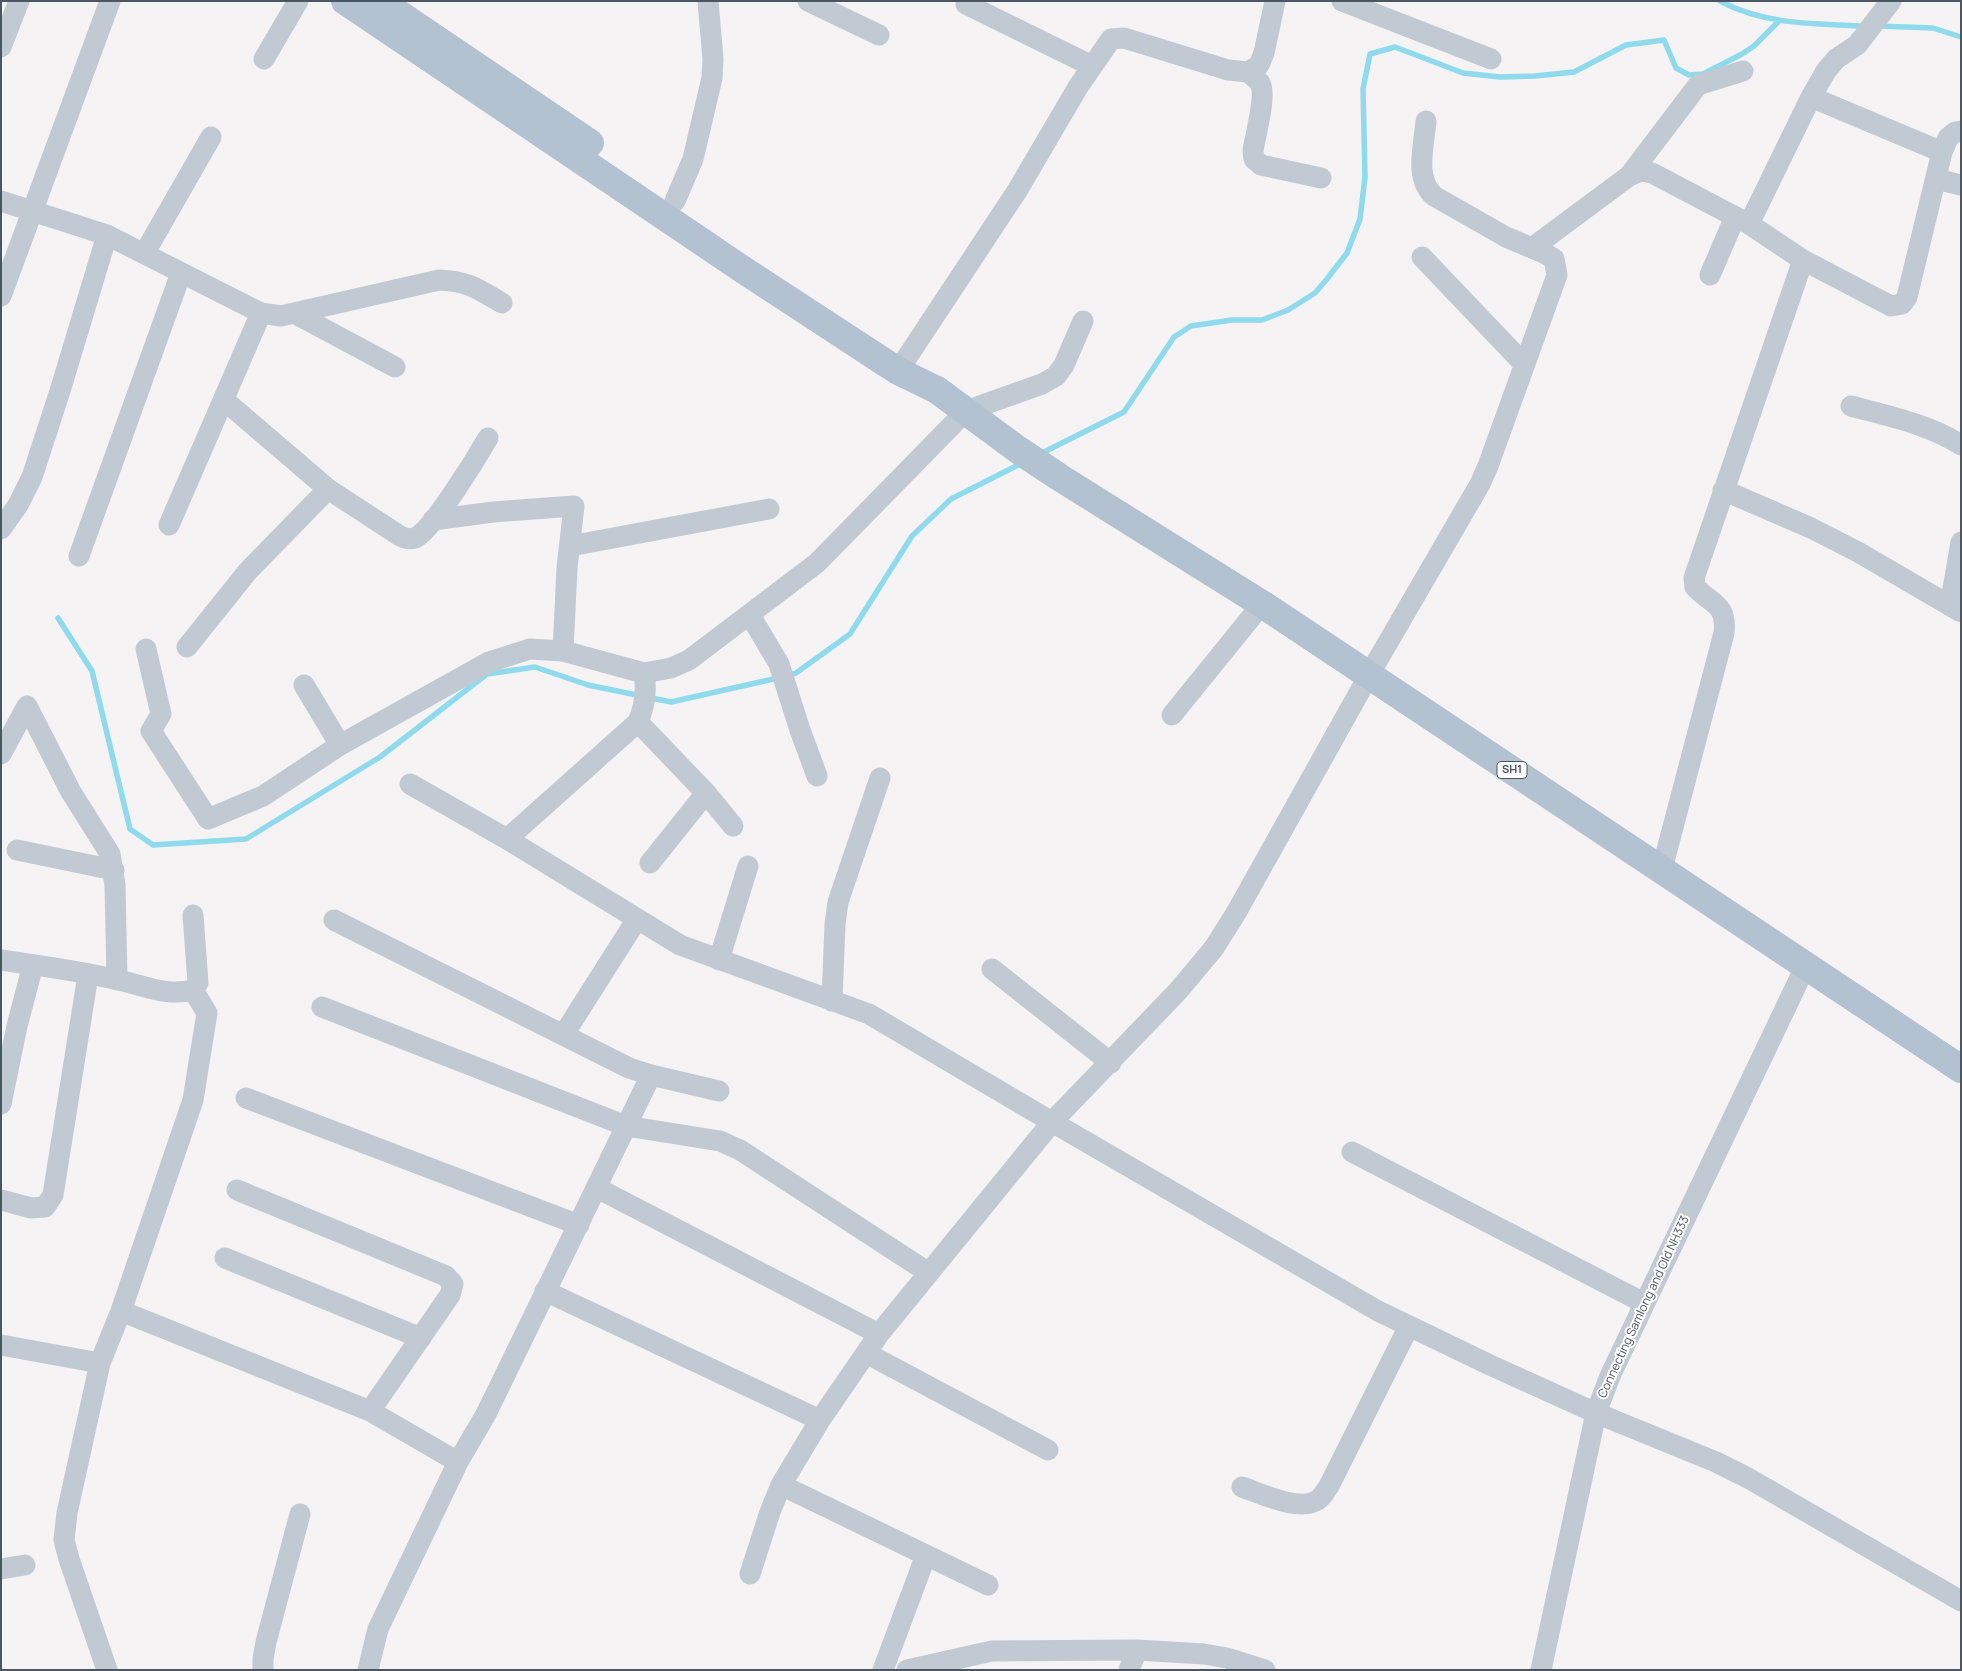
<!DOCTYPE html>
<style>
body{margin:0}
#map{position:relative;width:1962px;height:1671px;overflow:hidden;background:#f5f3f3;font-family:Manrope,sans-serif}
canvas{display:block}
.frame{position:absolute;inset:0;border:2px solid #4a5661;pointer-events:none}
</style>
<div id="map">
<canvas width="1962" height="1671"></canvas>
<div class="frame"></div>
</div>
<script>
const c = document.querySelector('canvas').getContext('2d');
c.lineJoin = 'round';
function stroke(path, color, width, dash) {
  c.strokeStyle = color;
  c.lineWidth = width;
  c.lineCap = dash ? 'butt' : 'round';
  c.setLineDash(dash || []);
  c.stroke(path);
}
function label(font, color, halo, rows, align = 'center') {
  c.font = font + ' Manrope,sans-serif';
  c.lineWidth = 4;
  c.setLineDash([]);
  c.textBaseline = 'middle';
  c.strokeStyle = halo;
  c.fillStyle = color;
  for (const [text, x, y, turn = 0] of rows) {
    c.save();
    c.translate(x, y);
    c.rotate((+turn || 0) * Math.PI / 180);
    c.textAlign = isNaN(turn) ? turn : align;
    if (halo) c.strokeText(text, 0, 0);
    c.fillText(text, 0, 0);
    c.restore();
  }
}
stroke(new Path2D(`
 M1720 1C1764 25 1817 24 1866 26
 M1878 26 1933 28 1961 37
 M1040 454 1124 412 1174 337 1191 326 1232 320H1262L1288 310 1315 293 1327 279 1347 253 1360 219 1365 177 1363 89 1370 54 1395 47 1463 73 1500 77 1535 76 1574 72 1626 45 1664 40 1676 68 1689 75 1703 74 1742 54 1754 46 1779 21
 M58 618 92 671 130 829 153 845 246 839 380 757 487 674 535 667 588 685 671 702 778 678
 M787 676 796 673 850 634 912 536 951 499 1022 463`), '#90daee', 5.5);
stroke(new Path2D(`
 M808 1 879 35
 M1342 1 1491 59
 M966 4 1092 66
 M1 47 19 1
 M264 59 298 1
 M1248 72C1251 75 1257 79 1260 83 1267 95 1255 136 1253 151L1254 159 1261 165 1321 178
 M1811 97 1942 152
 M1629 176 1698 85 1743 71
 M1936 179 1961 185
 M1 201 107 235 261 313 281 316 439 280C468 281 478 289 502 303
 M675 201 693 159 712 78 713 59 708 1
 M1749 224 1811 97 1826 71 1836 59 1857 45 1891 1
 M1532 248 1629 176 1641 171 1652 173 1749 224 1803 260 1694 578 1695 587C1712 605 1727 603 1724 633L1662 869
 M144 254 211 137
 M1422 257 1524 364
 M1803 260 1891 306 1902 304 1907 297 1942 152 1948 138 1955 132 1961 131
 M1710 275 1735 217
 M1 296 110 1
 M294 313 395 367
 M898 371 1017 191 1078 87 1111 39 1124 38 1228 70 1248 72 1259 65 1264 53 1275 1
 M224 400 328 489 400 536C405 538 409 540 415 538 432 531 477 457 488 438
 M1851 406C1888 416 1928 424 1961 445
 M1723 490 1811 528 1858 552 1961 612
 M433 520 493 512 574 506 567 568 563 651
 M169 525 261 313
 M1 529 18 505 32 477 60 391 107 235
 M570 546 769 509
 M79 556 181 273
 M1950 606 1961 542
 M750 615 779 664 800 730 817 776
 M187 647 248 571 328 489
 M146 649 161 714 151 731 208 819 263 796 340 745 489 662 530 649 563 651 644 673 671 668 689 660 817 563 966 411 1042 384 1056 376 1064 365 1083 321
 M304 685 340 745
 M27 706 71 792 110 854 115 885 117 979
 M1172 715 1262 604
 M638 722 706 793 733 826
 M1 754 27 706
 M410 784 507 839 680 945 869 1014 1052 1122 1378 1311 1490 1365 1596 1413 1716 1462 1748 1478 1961 1601
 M507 839 638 722C645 706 647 691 644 673
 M17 850 114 870
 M650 863 706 793
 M334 920 629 1068 651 1075 719 1091
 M1 960C40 966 80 971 118 980 143 985 167 997 193 990L198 983 193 915
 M719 960 748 866
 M992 969 1111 1063
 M832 1001 835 924 838 902 880 778
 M322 1007 626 1126 720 1141 740 1150 929 1273
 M564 1034 637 919
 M246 1098 579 1225
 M1 1104 17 1026 33 965
 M1352 1152 1644 1303
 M597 1188 879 1334
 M237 1190 446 1276 453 1284 450 1295 370 1411
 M1 1200 31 1208 45 1207 53 1195 88 975
 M225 1258 421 1338
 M545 1291 820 1420
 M121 1311 370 1411 458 1462
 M1 1345 100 1363 121 1311 193 1100 207 1013 193 990
 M866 1353 1048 1450
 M100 1363 67 1513 64 1540 69 1559 107 1670
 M781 1485 988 1585
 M1242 1487C1262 1494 1301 1513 1319 1499 1323 1496 1326 1490 1329 1486L1409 1326
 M1 1569 25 1565
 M750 1574 770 1512 781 1485 820 1420 879 1334 1052 1122 1178 991 1214 948 1236 913 1369 675 1480 484 1488 466 1557 275 1554 259 1546 254 1506 237 1434 196C1414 178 1424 146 1426 121
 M263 1670V1659L266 1642 300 1514
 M368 1670 378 1629 458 1462 486 1414 651 1075
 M883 1670 926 1555
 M907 1670 992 1651 1137 1650 1204 1654 1227 1658 1265 1670
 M1129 1670 1137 1650
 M1541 1670 1596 1413 1610 1376 1806 965`), '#c1cad2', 21);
stroke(new Path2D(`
 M345 1 745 271 898 371 937 390 1017 449 1059 477 1262 604 1961 1069
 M380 1 590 143`), '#b3c2d1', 28);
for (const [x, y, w] of [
 [1512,770,30]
]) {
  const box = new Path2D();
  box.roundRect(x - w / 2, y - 8.5, w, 17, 4);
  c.fillStyle = '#fff';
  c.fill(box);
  stroke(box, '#4a5661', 1);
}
label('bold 11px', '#4a5661', null, [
 ["SH1",1512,770]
]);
label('12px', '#4a5661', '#fff', [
 ["Connecting Samlong and Old NH333",1644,1307,-65]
]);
</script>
